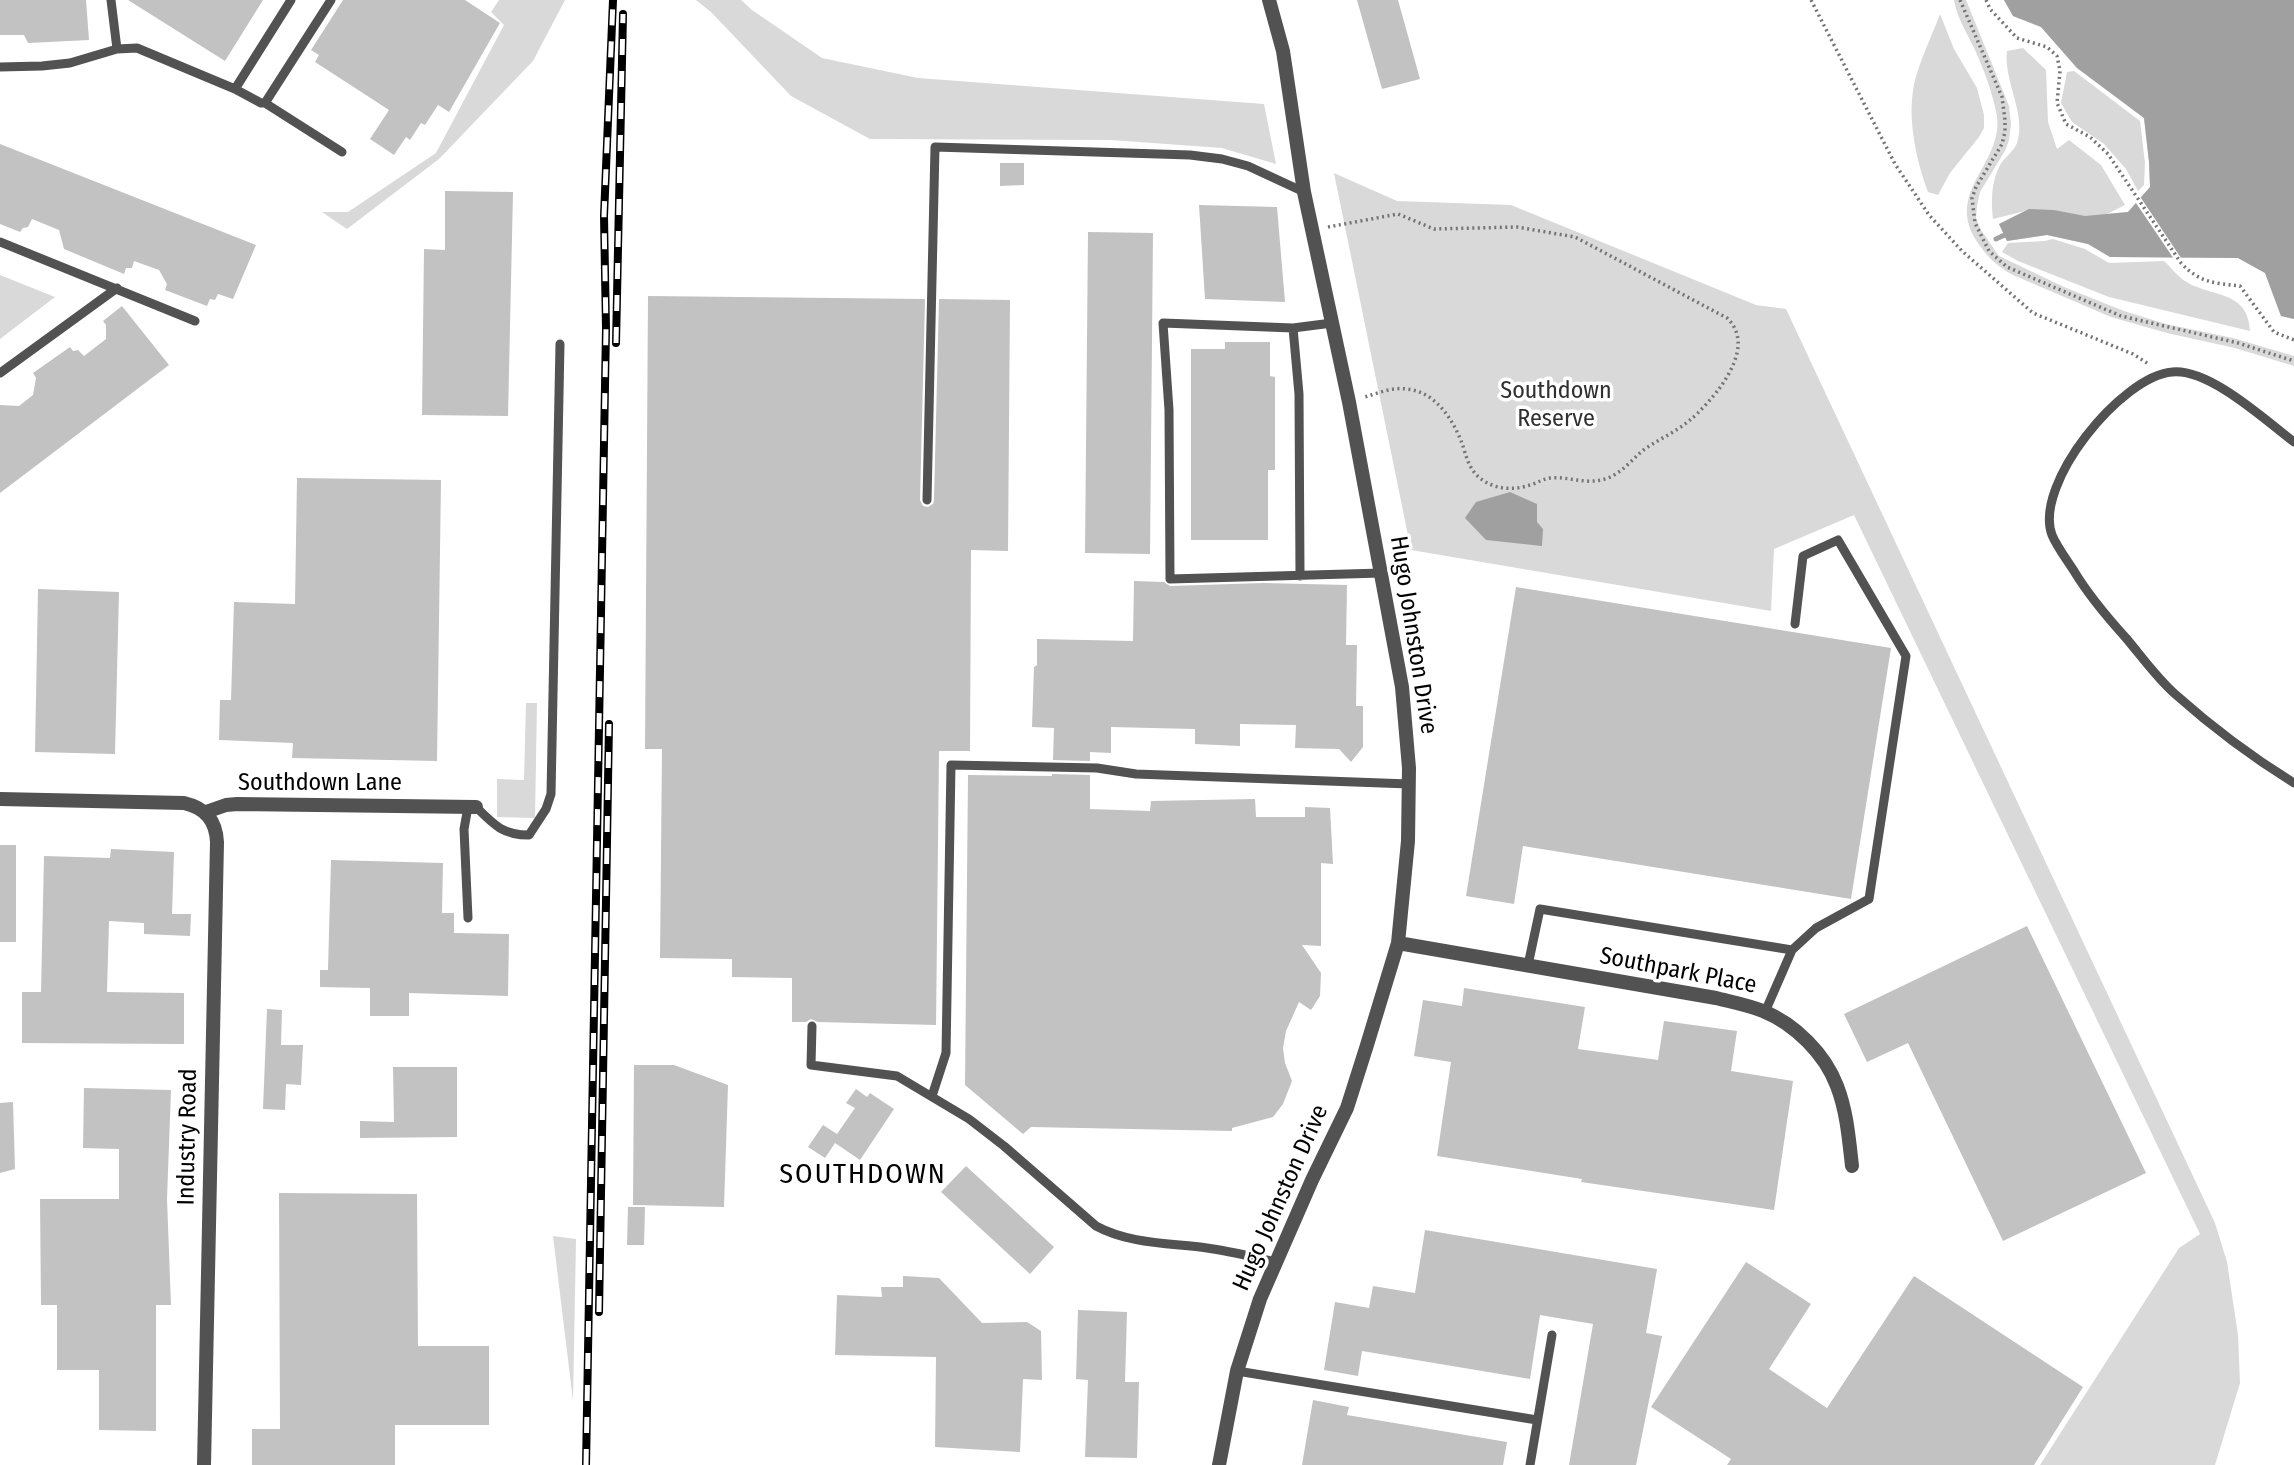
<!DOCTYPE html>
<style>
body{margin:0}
canvas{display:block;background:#fff}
</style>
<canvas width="2294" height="1465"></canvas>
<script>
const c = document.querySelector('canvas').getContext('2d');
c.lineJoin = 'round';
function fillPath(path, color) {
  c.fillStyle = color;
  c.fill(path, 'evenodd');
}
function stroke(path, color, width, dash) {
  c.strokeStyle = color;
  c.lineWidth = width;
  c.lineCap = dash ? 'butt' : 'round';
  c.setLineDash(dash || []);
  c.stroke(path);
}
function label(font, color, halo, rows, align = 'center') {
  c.font = font + ' "Fira Sans Condensed",sans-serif';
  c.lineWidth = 7;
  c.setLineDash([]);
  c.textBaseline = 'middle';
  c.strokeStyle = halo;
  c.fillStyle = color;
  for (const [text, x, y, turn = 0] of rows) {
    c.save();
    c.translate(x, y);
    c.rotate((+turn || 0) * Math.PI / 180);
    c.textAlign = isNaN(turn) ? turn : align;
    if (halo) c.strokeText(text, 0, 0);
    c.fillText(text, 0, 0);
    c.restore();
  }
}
fillPath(new Path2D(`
 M499 0H565L533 61 439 159 347 229 322 212H348L436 153 504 25 491 12Z
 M696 0H741L752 10 822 58 918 78 1264 104 1276 164 1222 148 1111 140 870 139 791 96 711 12Z
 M1954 0H1966L2009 106 2011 124 2009 140 2006 149 1980 192 1977 206 1976 218 1981 230 1999 256 2064 287 2124 311 2166 324 2233 338 2294 356V366L2235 348 2167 333 2111 317 2013 275C1998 267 1987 257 1978 243 1943 192 2003 165 1997 116 1993 94 1984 70 1975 50 1967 33 1957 18 1954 0Z
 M2004 0H2294V319L2281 316 2265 273 2238 258 2110 257 2088 244 2047 235 2007 241 1999 224 2025 211 1993 219C1991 200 1991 183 2000 165 2005 157 2014 151 2017 143 2027 115 2003 80 2007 51L2023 48 2046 70 2048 122 2057 149 2069 140 2101 165 2125 205 2107 214 2128 212 2150 187 2149 162 2144 118 2077 68 2041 27 2013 16Z
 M1940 14 1954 49 1977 88 1984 115V128L1979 137 1950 173 1938 195 1928 192C1917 163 1908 122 1913 91 1916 68 1932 36 1940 14Z
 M2074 71 2140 121 2145 163 2144 185 2138 191 2126 169 2104 144 2072 122 2061 103 2067 72Z
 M1334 173 1397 201 1511 205 1756 305 1786 309 2215 1223 2227 1262 2238 1335 2240 1383 2215 1465H2040L2179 1248 2200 1234 1854 515 1774 549 1771 611 1411 550Z
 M2053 239 2085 249 2109 263 2164 261C2171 267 2177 276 2185 281 2211 298 2248 289 2250 331L2109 297 2018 261 2002 252 2008 243 2045 241Z
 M0 275 55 297 0 339Z
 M526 703H537L535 818 497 817V779L524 780Z
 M553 1236 576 1239 573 1401Z`), '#d9d9d9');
fillPath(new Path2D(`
 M2004 0H2294V319L2281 316 2265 273 2238 258 2110 257 2088 244 2047 235 2007 241 1999 224 2029 209 2054 210 2085 216 2128 212 2150 187 2149 162 2144 118 2077 68 2041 27 2013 16Z
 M1510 492 1537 504V522L1543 529 1542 546 1486 540 1465 518 1476 502Z`), '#a0a0a0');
fillPath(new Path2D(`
 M2139 195 2183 261 2181 262H2176L2134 200Z`), '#fff');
stroke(new Path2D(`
 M1996 239 2009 233`), '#a0a0a0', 5);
fillPath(new Path2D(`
 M0 0H86L89 40 28 43 24 35H0Z
 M128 0H263L225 61Z
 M343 0H465L500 23 449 112 438 105 425 125 421 123 410 140 406 137 394 155 370 139 389 110 315 62 319 55 311 50Z
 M1357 0H1398L1420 79 1382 89Z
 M0 144 256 245 233 299 218 294 215 300 210 299 207 306 165 290 167 284 159 270 134 261 132 268H126L124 274 64 249 59 230 32 219 28 227 23 228 20 232 0 224Z
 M1000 163H1024V185L1000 186Z
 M445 191 513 192 508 416 422 415 424 249 445 250Z
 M1199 205 1277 207 1285 302 1205 299Z
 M1088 232 1153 233 1150 554 1085 553Z
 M648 296 925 299 920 500 923 506 928 507 933 504 934 500 939 299 1010 300 1008 551 971 550 970 751H939L936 1025 818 1022 811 1019 806 1022H792V978L732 977V959L660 958 662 749H645Z
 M122 306 169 365 0 493V405L19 406 33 395 36 378 33 373 70 347 73 351 78 350 84 356 106 339V325L103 321Z
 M1225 342H1270V376L1275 377V470H1268V540H1191V349H1225Z
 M297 478 441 480 437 761 292 758 293 743 219 740 220 700H231L234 602 295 604Z
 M1134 581 1164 582 1170 586 1264 583 1347 585 1346 645H1357L1356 706H1363V747L1351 762 1339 749 1295 748 1296 725 1240 724V746L1195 744V729L1111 727V753L1090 752V761L1053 760 1054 728 1032 727 1034 667 1037 665V639L1133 641Z
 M1516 587 1891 648 1851 899 1523 846 1514 904 1466 896Z
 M38 589 119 592 115 754 35 752Z
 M1052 774 1090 775V809L1150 811 1151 801 1255 799 1256 817H1305V807L1330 808 1333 864 1321 863V946L1302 945 1321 973 1320 996 1311 1010 1299 1002 1286 1031 1283 1048 1285 1063 1292 1081 1283 1104 1273 1117 1232 1128V1131L1031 1127 1023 1134 965 1085 968 775 1052 776Z
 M0 845H16V942H0Z
 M111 849 174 852 172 914H191L190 936 144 934V923L109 921 107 992 184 993V1044L22 1043V992H41L44 856 110 858Z
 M331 860 443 863 442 913H454V933L509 934 508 996 409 993V1016H370V988L320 987V970H328Z
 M2027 926 2146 1173 2003 1241 1908 1043 1867 1062 1844 1014Z
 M1464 988 1585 1007 1578 1049 1658 1060 1664 1021 1737 1031 1731 1071 1793 1081 1774 1210 1581 1182 1582 1179 1437 1156 1451 1062 1414 1056 1423 1000 1462 1006Z
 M267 1009 282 1010 281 1045H303L301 1085 286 1084 285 1110 263 1109Z
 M634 1065H674L728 1085 724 1207 633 1205Z
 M393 1067H457V1137L360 1138V1121L394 1122Z
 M84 1088 171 1090 167 1199 171 1305H156V1431L99 1430V1370H57V1305H41L40 1199H119V1149L83 1148Z
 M856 1089 867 1097 870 1093 894 1109 860 1160 835 1143 825 1158 808 1147 823 1125 837 1134 855 1108 846 1103Z
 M13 1102 15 1169 0 1173V1103Z
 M966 1166 1054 1247 1030 1274 941 1192Z
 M279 1193 417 1194 418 1346H489V1425H395V1465H252V1429H280Z
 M628 1207H645L644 1245H627Z
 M1425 1230 1657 1269 1646 1333 1662 1336 1636 1465H1569L1593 1324 1540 1315 1530 1379 1362 1351 1358 1376 1324 1370 1335 1302 1369 1308 1373 1286 1415 1293Z
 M1746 1262 1811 1304 1769 1369 1827 1408 1914 1276 2083 1387 2034 1465H1727L1731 1459 1651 1407Z
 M903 1276 939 1278 982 1323 1027 1322 1041 1331 1042 1380 1023 1379 1020 1452 935 1447 936 1357 835 1355 837 1295 882 1297 881 1287H903Z
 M1078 1310 1127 1312 1125 1382H1139L1137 1458 1085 1457 1088 1380 1076 1379Z
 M1313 1400 1349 1407 1347 1415 1507 1442 1503 1465H1302Z`), '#c2c2c2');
stroke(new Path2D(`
 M1811 0 1895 164 1929 215 1962 251 2033 313 2133 354 2150 365
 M1960 0 2002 97 2005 120V132L2002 144 1976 187 1972 198 1975 223 1989 251 2007 267 2121 316 2238 343 2294 361
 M1986 0 1990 9 2017 38 2047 47 2057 56 2060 71 2057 103 2066 124 2090 137 2108 154 2181 263C2200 283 2214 283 2240 286L2274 332 2294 340
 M1328 227 1398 214 1434 229 1517 227 1575 237 1727 318C1749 339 1734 368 1719 389 1712 398 1699 413 1690 420 1675 433 1656 440 1641 452 1631 461 1621 473 1608 478 1587 486 1570 476 1550 478 1543 479 1537 483 1530 485 1515 490 1498 490 1484 481 1471 473 1467 460 1463 446 1454 421 1436 391 1406 389 1393 387 1378 393 1365 397`), '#747474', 3.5, [2, 3.5]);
stroke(new Path2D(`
 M111 0 117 49
 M0 67 42 66 70 63 117 49 137 48 235 89 261 103H265L342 152
 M235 89 291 0
 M265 103 331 0
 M0 242 195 321
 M1332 323 1293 328 1163 323 1169 410 1170 579 1382 573
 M1293 328 1299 394 1300 576
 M0 373 117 288
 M2294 442C2265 420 2209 368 2172 372 2122 376 2033 484 2052 535 2057 547 2067 560 2074 571 2089 596 2107 617 2126 638 2142 657 2157 678 2175 694 2212 727 2252 757 2294 783
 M927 500 935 147 1190 155 1222 159 1248 166 1304 192
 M468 807 464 829 468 918
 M476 807C494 825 503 835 529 835L546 809 551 794 560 344
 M1528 965 1540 909 1792 950
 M1765 1012 1792 950 1816 928 1869 899 1906 656 1838 540 1803 556 1795 624
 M812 1026 811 1065 897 1076 969 1119 1004 1146 1096 1226C1129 1244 1170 1243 1207 1248 1230 1251 1253 1257 1276 1262
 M932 1096 946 1053 951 765 1097 768 1136 774 1409 784
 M1237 1371 1537 1420
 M1530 1465 1552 1335`), '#525252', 9);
stroke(new Path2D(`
 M0 799 184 803C206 808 216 821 217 842L204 1465
 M206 812 226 805 237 804 476 807
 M1398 943 1716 998C1732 1002 1748 1005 1763 1011 1795 1024 1825 1054 1837 1086 1847 1112 1849 1140 1852 1166
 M1219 1465 1237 1371 1260 1299 1312 1180 1347 1108 1367 1045 1398 943 1408 841 1409 768 1402 687 1349 402 1304 192 1283 51 1269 0`), '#525252', 14);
const rail = new Path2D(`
 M616 343 623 14
 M599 1312 609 724
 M586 1465 606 329 604 216 613 0`);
stroke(rail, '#000', 8);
stroke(rail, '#fff', 5, [16]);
label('24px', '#303030', '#fff', [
 ["Southdown",1556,391],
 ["Reserve",1556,419]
]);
label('24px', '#000', '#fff', [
 ["Hugo Johnston Drive",1413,635,81],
 ["Southdown Lane",320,783],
 ["Southpark Place",1678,971,11],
 ["Industry Road",188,1137,-89],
 ["Hugo Johnston Drive",1281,1198,-66]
]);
c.letterSpacing = '2px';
label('28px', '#000', '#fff', [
 ["SOUTHDOWN",863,1175]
]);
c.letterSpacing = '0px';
</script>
